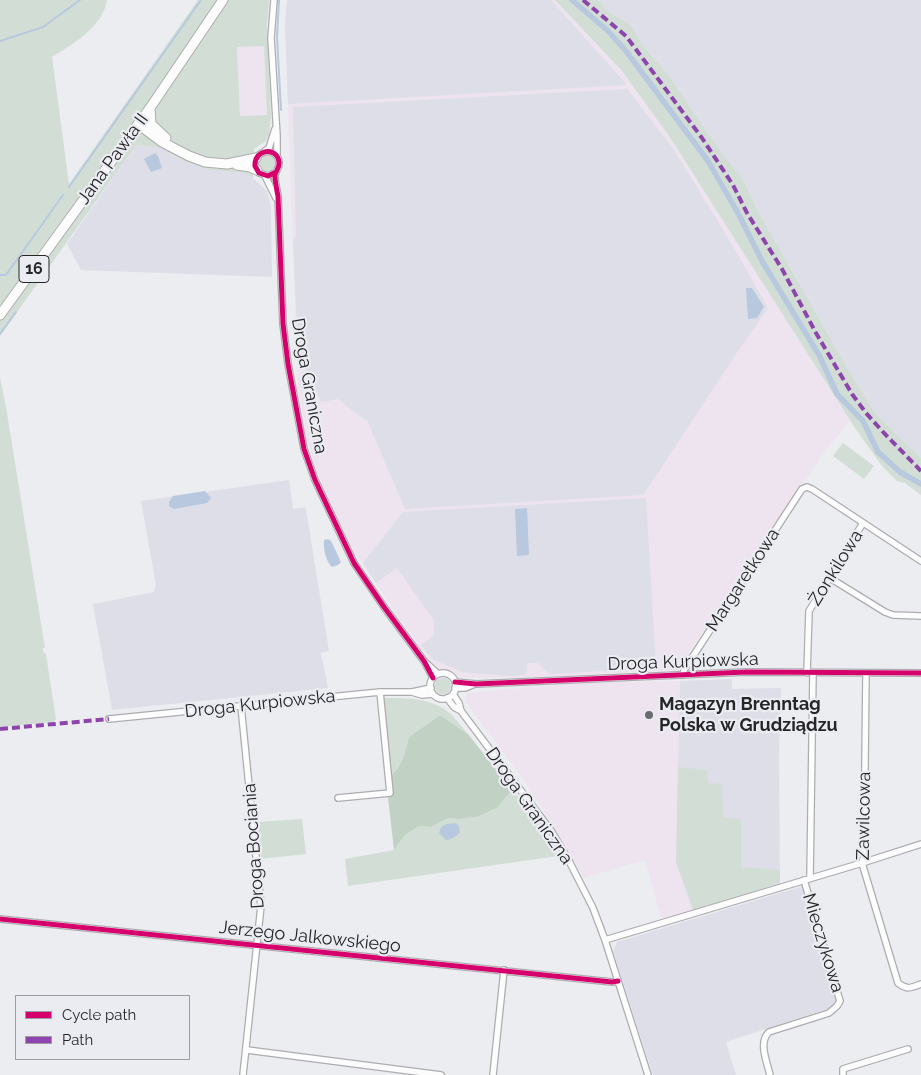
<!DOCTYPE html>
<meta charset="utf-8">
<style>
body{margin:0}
#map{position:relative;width:921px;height:1075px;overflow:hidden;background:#ecedf1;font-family:Raleway,sans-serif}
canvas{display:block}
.legend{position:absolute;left:15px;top:995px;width:175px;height:65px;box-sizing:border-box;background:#ebecf2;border:1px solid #9c9da1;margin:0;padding:6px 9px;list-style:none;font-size:15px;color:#262628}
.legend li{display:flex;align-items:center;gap:10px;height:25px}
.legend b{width:25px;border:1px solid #9c9da1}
</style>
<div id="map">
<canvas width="921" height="1075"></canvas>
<ul class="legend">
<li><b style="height:6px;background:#d6006c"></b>Cycle path</li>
<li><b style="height:6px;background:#8e44ad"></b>Path</li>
</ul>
</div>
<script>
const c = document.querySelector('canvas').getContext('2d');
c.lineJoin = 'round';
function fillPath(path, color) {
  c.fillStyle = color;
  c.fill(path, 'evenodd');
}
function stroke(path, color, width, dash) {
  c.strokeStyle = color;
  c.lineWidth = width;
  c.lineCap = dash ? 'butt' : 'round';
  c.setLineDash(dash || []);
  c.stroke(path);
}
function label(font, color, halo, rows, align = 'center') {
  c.font = font + ' Raleway,sans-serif';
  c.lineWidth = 4.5;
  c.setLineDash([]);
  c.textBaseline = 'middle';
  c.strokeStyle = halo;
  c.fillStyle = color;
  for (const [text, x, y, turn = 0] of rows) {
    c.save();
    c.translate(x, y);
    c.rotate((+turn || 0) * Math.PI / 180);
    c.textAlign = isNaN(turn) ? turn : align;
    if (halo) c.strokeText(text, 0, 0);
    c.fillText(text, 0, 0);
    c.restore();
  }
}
fillPath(new Path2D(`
 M287 0H555L622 71 669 136 850 420 823 454 677 670 519 678H460L452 671 438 668 422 651 346 540 315 468 305 433 298 389 285 24Z
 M264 45 268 115 240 116 237 47Z
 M680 681 676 862 693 910 661 918 645 860 584 878 551 822 518 772 465 701 467 693 575 683Z`), '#ede4ef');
fillPath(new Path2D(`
 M287 0H551L627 85 288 104 285 24Z
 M598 0H921V458L875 413 842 359 758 211 744 181 706 131 668 74 643 46 631 25 609 12Z
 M627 89 672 147 728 238 768 308 740 348 643 495 405 509 367 420H365L338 399 321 402 313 385H312L298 349 293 242 296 236 293 107Z
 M136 145 160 148 186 162 209 170 245 173 253 178 267 191 271 206 272 277 81 270 67 244Z
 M289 480 293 509 305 507 306 510 329 651 321 653 328 688 112 710 93 604 154 592 156 585 141 501Z
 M646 498 656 668 549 674 538 663H527V671L524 675 508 676 463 672 432 659 421 645 434 635V620L397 568 376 583 363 563 403 512Z
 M732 679V689L781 688 779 754 780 883 693 910 676 862 680 681Z
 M803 886 839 1000 833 1007 726 1042 736 1075H653L613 951 617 942Z`), '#dddee7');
fillPath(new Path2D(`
 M0 0H107C102 28 74 43 52 57L69 184 198 0H269L267 24 271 117 269 134 266 141 254 149 253 178 245 173 209 170 186 162 160 148 136 145 0 336ZM264 46 267 115 240 116 237 47Z
 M555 0H598L609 12 631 25 643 46 668 74 706 131 744 181 758 211 842 359 875 413 921 458V495L905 483 897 481 882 466 855 428 669 136 622 71Z
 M259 163a8 8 0 1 1 16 0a8 8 0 1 1-16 0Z
 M0 377 6 407 45 648H43V652L46 654 56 719 54 722 0 727Z
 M843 443 874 466 864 479 833 456Z
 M435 686a8 8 0 1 1 16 0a8 8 0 1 1-16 0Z
 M378 698C403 698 433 696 453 716 458 722 463 728 468 734L440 715 409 737C404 756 402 768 386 780Z
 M678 767 707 770 708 783 722 784 723 817 741 819V867L780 870V883L693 910 676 862Z
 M512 790 538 820 558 856 348 886 345 859 394 850 405 835 419 826 431 827 448 818 459 819 477 817 497 808Z
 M302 819 306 854 261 859 257 822Z`), '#d2ded5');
fillPath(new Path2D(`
 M440 715 468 734 512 790 497 808 477 817 459 819 448 818 431 827 419 826 405 835 394 850 386 780C402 768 404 756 409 737Z`), '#c1d2c4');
fillPath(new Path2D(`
 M155 153 158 156 162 168 151 172 144 159Z
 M746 288H752L764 307 757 318 748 319Z
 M205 491 211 498 207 503 174 509 169 506V502L173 496Z
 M527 508 529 555 517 556 515 509Z
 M328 539 331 541 341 562 338 565 332 567C326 562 323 548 324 540Z
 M456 823 459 826 460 832C456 837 452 839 446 840L439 833 441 827 447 824Z`), '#b8c8de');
stroke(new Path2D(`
 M279 0 277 37 281 110
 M0 41 43 27 80 0
 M69 187 201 0
 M0 275H6L63 195
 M0 334 16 312`), '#b8c8de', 2);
stroke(new Path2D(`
 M572 0 608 31 626 51 708 161 739 215 762 261 819 355 837 394 863 421 878 452 900 472 921 484`), '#b8c8de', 5.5);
const street = new Path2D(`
 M274 0 271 38 277 136V156
 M265 151 269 148 275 129
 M276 172 268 176 259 173 255 166C254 149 277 146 279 162 280 168 275 171 275 176 275 183 277 190 278 196L283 324 288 364 304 449 315 480 354 563 384 607 424 661 433 678
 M265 176 276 198
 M830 578 885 612 893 615 921 616
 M424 661 438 674
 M807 673 809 611 863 523
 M866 673 864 856 862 863 898 983C907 990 911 988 921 984
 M430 686a13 13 0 1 1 26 0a13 13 0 1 1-26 0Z
 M683 675 684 670 802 489 807 487 812 489 921 561
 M455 682 476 684 746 672 921 673
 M455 688H465L475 684
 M412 692 431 688
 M453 694 459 703 461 711 552 832 568 859 593 908 605 940 648 1075
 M447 698 454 707 461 711
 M241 706 261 906 243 1075
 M109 719 380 692H412L422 695 433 694
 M338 798 390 793 380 692
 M810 878 813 673
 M0 919 612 982 618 981
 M605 940 862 863 921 844
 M247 1050 441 1075
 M493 1075 504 970
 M770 1075C767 1062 758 1042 769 1032L829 1013 837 1006 840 1001 804 880
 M843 1075V1069L908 1049`);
const primary = new Path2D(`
 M150 108 151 124 166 138
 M138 124 162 142 189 156 205 162 227 164 256 158
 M237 165 250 167 257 170
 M0 315 150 108 223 0`);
stroke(street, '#adadb0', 8);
stroke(primary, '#adadb0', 11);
stroke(street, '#fcfcfd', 5.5);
stroke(primary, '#fcfcfd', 9);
stroke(new Path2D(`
 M583 0 626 36 702 138 733 185 747 213 782 269 816 333 852 394 866 413 884 433 921 471
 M0 729 109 719`), '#8e44ad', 4, [8, 4]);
stroke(new Path2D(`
 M276 172 268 176 259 173 255 166C254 149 277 146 279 162 280 168 275 171 275 176 275 183 277 190 278 196L283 324 288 364 304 449 315 480 354 563 384 607 424 661 433 678
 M455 682 476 684 746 672 921 673
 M0 919 612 982 618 981`), '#d6006c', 5);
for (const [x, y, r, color] of [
 [649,715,5,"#6b6c6e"]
]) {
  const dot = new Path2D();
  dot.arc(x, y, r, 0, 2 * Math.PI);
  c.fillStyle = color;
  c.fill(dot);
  stroke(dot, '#ebecf2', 2);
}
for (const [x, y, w] of [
 [34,269,30]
]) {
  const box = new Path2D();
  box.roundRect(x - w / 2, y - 13.5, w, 27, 4);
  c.fillStyle = '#ebecf2';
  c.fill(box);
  stroke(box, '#262628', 1);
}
label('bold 16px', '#262628', null, [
 ["16",34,269]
]);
label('18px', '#262628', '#ebecf2', [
 ["Jana Pawła II",113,159,-54],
 ["Droga Graniczna",309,386,80],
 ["Żonkilowa",836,568,-58],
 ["Margaretkowa",743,580,-57],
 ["Droga Kurpiowska",683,662,-2],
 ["Droga Kurpiowska",260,704,-6],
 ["Droga Graniczna",529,806,55],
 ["Zawilcowa",864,816,-89],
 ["Droga Bociania",254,846,-94],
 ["Jerzego Jalkowskiego",310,937,6],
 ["Mieczykowa",823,943,73]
]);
label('bold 18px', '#262628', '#ebecf2', [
 ["Magazyn Brenntag",659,705],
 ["Polska w Grudziądzu",659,726]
], 'left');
</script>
